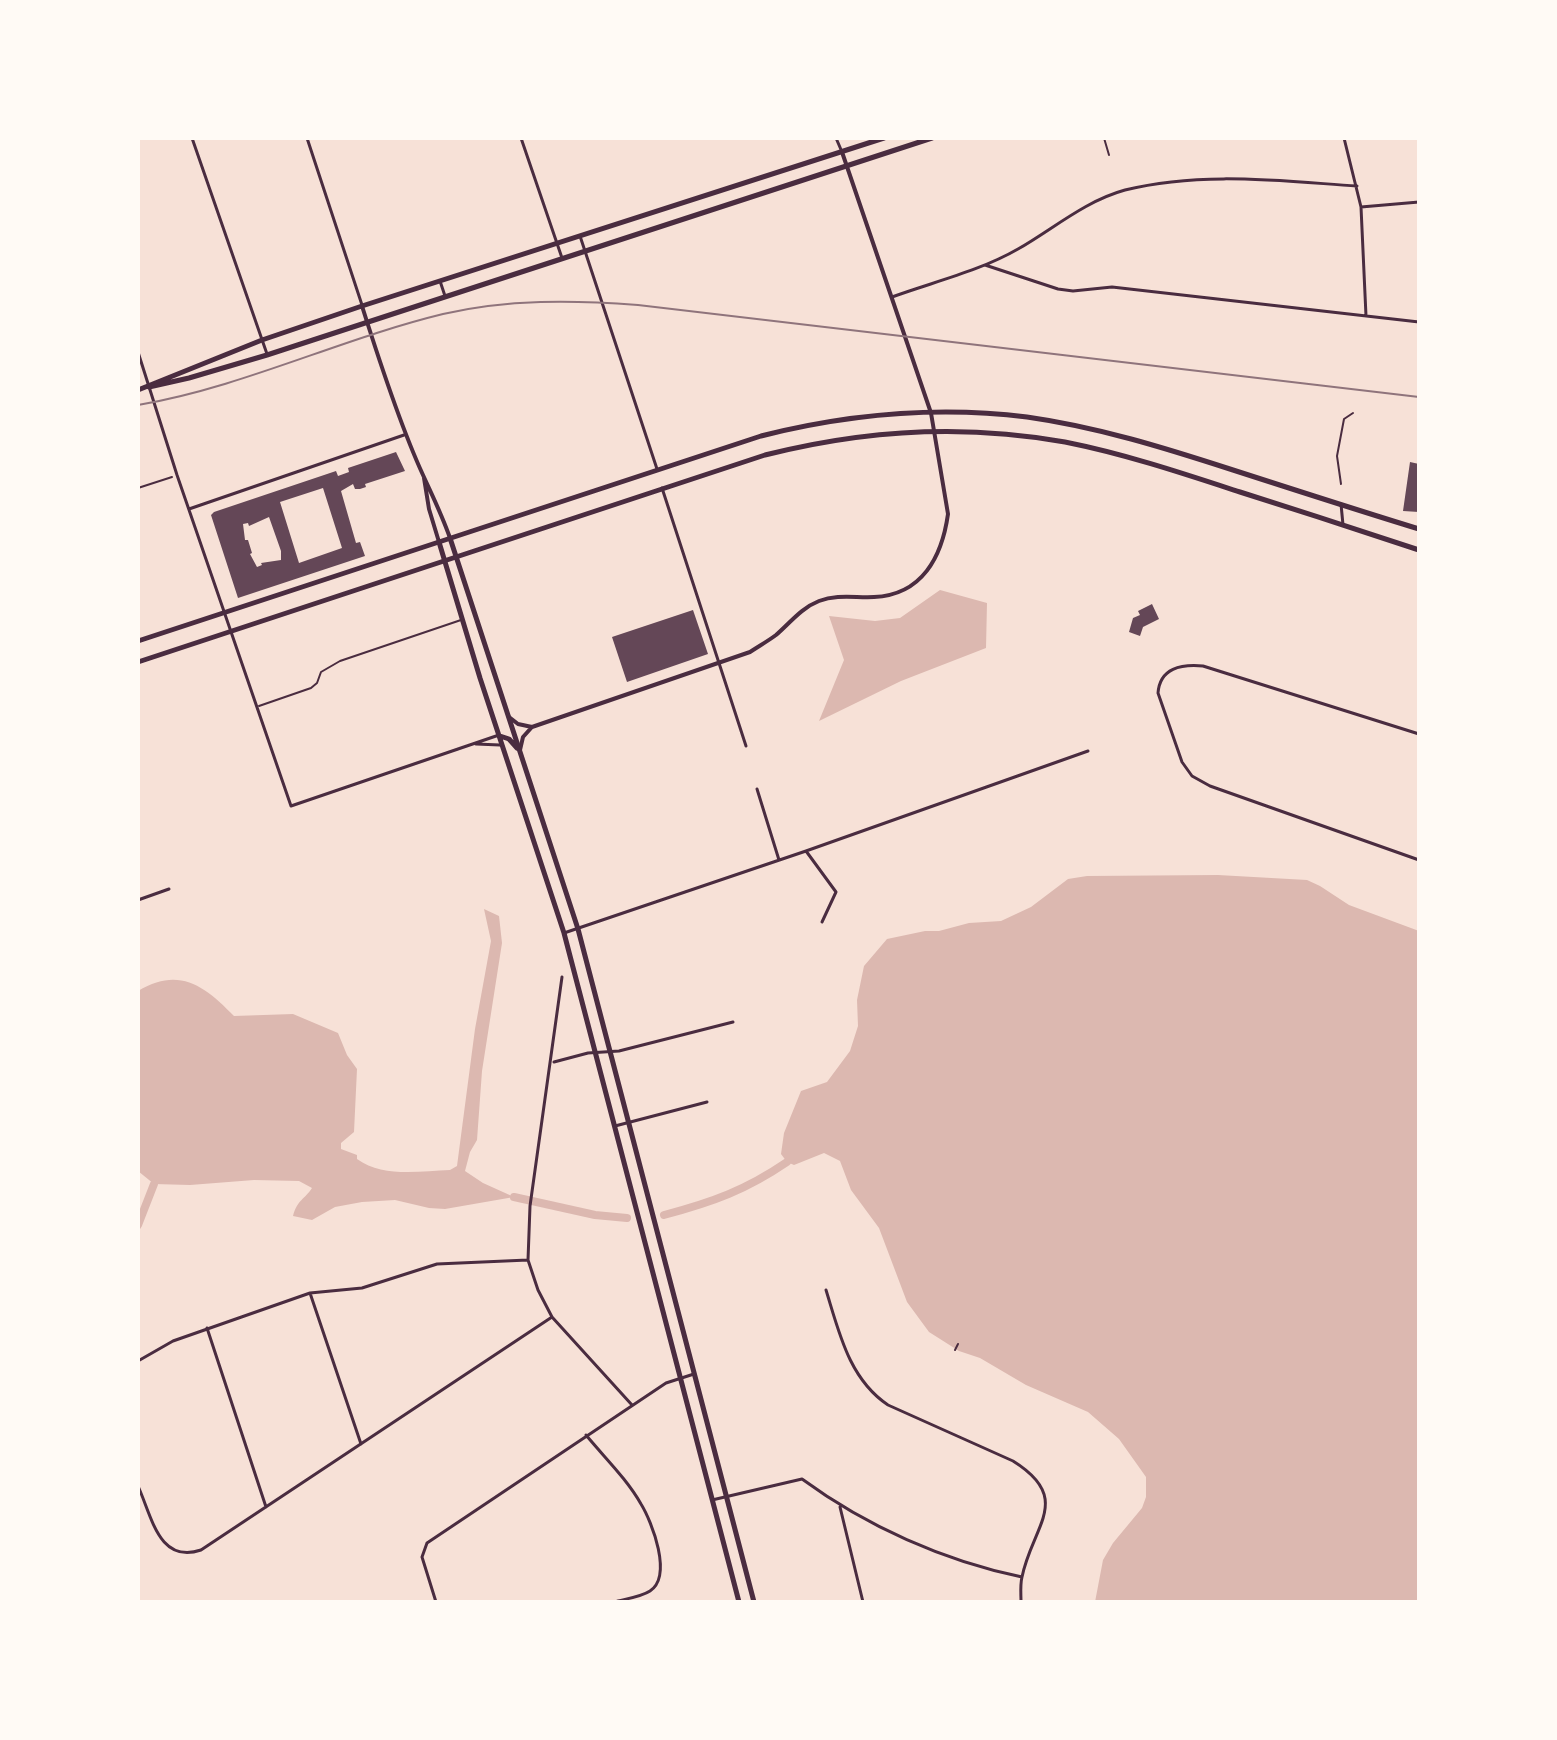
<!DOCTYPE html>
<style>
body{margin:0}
#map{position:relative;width:1557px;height:1740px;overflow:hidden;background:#f7e1d7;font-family:"Fira Sans",sans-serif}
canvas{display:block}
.frame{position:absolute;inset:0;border:140px solid #fffaf5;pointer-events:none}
</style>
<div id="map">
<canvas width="1557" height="1740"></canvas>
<div class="frame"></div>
</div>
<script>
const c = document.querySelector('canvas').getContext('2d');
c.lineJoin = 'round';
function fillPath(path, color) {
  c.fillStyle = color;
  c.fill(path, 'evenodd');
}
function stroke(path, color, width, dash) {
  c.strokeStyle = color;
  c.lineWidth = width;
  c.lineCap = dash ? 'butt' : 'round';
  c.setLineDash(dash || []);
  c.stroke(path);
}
fillPath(new Path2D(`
 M940 590 987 603 986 648 901 681 819 721 844 660 829 616 875 621 900 618Z
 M1218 875 1307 880 1320 886 1349 905 1419 931V1602H1095L1103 1560 1113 1543 1142 1508 1146 1497V1477L1119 1439 1088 1412 1026 1385 980 1358 959 1351 929 1332 907 1302 879 1228 851 1190 840 1161 824 1153 794 1165 787 1162 781 1154 784 1133 801 1091 827 1082 850 1051 858 1026 857 1000 864 966 887 939 925 931H939L969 923 1001 921 1031 907 1068 879 1087 876Z
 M484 909 499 916 502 943 482 1071 477 1140 470 1152 465 1171 483 1183 514 1197 445 1209 429 1208 395 1200 362 1202 335 1207 312 1220 293 1216C297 1200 305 1199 312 1188L299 1181 254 1180 190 1185 154 1184 138 1171V991C179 966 205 986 234 1016L293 1014 338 1033 347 1055 357 1069 354 1132 341 1143V1149L357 1155V1159C383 1178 420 1171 450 1170L457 1166 475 1029 491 941Z`), '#dcb8b0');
stroke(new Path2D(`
 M514 1197 595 1215 627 1218
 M664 1215C713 1202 746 1190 787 1162
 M138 1225 154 1184`), '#dcb8b0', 8);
fillPath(new Path2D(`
 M396 452 405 471 365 484 366 487 360 489H355L353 484 341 491 356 543 360 542 365 556 238 598 211 515 214 512 336 471 338 476 349 472 348 468ZM323 488 342 548 299 563 280 502ZM269 517 281 551V560L261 563 262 565 257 567 250 554 252 553 248 540H245L243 524 248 523 249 526Z
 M1410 462 1419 464V512L1403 511Z
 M1152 604 1159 619 1143 627 1140 636 1129 632 1133 618 1140 615 1138 611Z
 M693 610 708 654 627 682 612 637Z`), '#644757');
stroke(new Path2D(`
 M1104 138 1109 155
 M138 488 172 477
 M955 1350 958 1344`), '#4a2c40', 2);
stroke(new Path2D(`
 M1341 484 1337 456 1344 419 1353 413
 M259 706 311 688 317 683 321 672 340 661 461 620`), '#4a2c40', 2);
stroke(new Path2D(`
 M192 138 267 354
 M307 138 362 305
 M521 138 562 258
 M836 138 842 152
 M1344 138 1361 207 1366 316
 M1361 207 1419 202
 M580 236 657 469
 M985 265 1058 289 1073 291 1112 287 1419 322
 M440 281 445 296
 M892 297C933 282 980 271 1018 249 1053 229 1085 201 1125 190 1201 171 1280 181 1357 186
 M138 352 177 475 291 806 499 735
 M662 488 746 746
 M1341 504 1343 525
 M189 509 404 435
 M1419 734 1203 666C1181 664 1160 668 1158 693L1182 762 1192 776 1210 786 1419 860
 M476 744 500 745
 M757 789 779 860
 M806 851 836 892 822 922
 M138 900 169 889
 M564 933 806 851 1088 751
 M562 977 530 1206 528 1260 538 1290 552 1317 632 1405
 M554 1062 588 1053 619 1051 733 1022
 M615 1126 707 1102
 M826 1290C839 1332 849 1379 888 1405L1013 1461C1074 1499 1032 1526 1022 1577 1020 1585 1021 1594 1021 1602
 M310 1293 361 1444
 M207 1328 266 1507
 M138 1361 173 1341 310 1293 362 1288 437 1264 528 1260
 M586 1435C604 1457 627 1479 641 1504 652 1522 673 1576 650 1591 641 1597 625 1599 614 1602
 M138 1486C152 1517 159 1564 201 1550L552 1317
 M712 1500 802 1479C866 1526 944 1561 1022 1577
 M840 1507 863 1602
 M436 1602 422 1557 427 1543 666 1383 694 1374`), '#4a2c40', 3);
stroke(new Path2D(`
 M362 306C379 360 400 425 423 475 433 497 442 515 450 538
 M424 478 429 509 439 542
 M509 717 518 724 532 727
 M520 750 523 737 532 727 750 652C759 646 768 641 776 635 790 623 801 608 819 601 837 594 856 598 874 597 922 595 942 557 948 514L931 413 842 152`), '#4a2c40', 4);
stroke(new Path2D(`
 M149 387 189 378 267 355 932 138
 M138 390 262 340 362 306 884 138
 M450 538 578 929 754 1602
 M439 542 480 678 564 933 739 1602
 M500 736 509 739 517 748`), '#4a2c40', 5);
stroke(new Path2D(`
 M138 641 761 436C848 414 938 406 1027 417 1098 427 1165 448 1233 470 1295 490 1357 510 1419 529
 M138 662 765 455C863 430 966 424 1065 442 1125 454 1182 473 1240 492 1300 511 1359 530 1419 550`), '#4a2c40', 5);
stroke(new Path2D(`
 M138 405C243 387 340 339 443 314 508 299 573 300 638 305L1419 397`), '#8f747c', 2);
</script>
